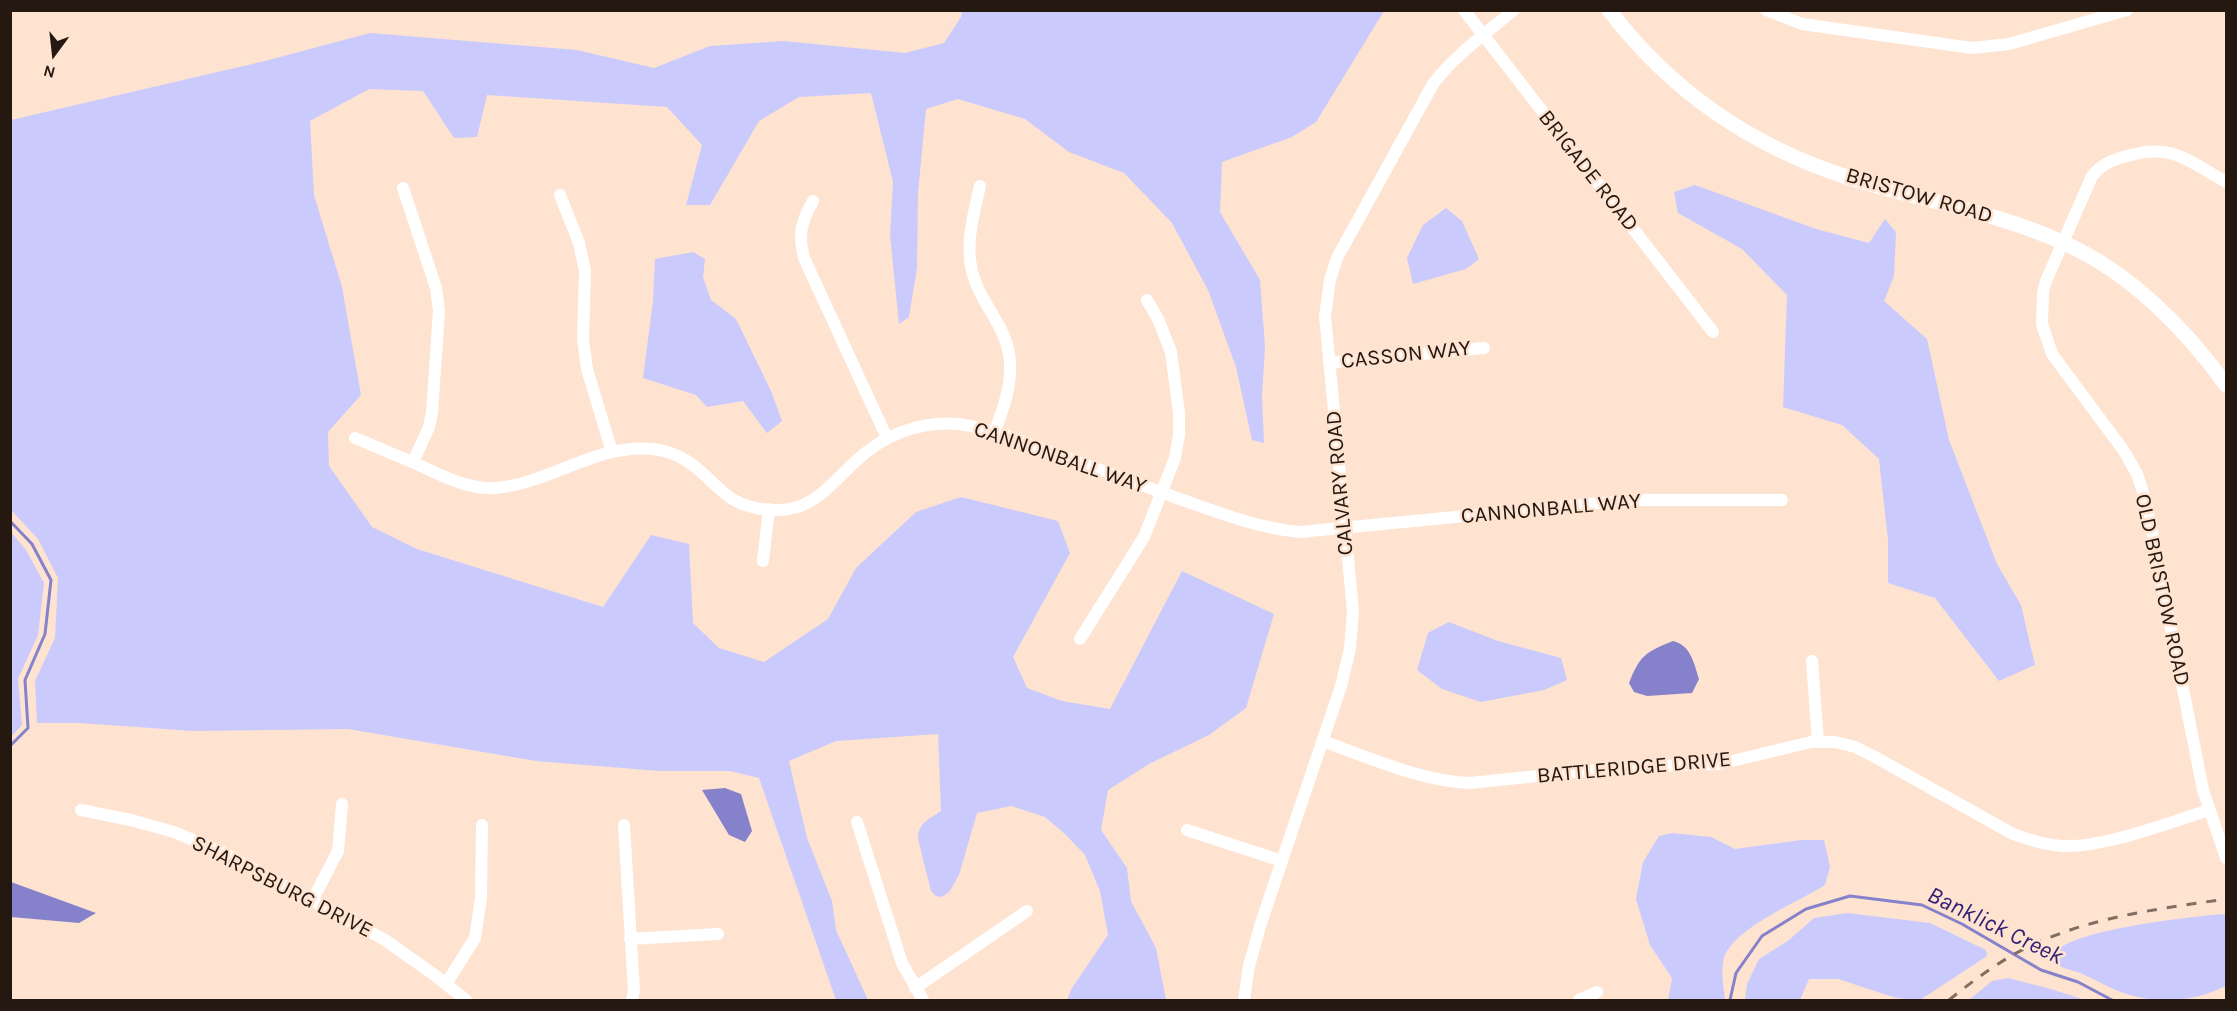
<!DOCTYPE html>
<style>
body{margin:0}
#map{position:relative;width:2237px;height:1011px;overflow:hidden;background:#fee3d1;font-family:Karla,sans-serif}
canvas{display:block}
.frame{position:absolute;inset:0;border:12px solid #241810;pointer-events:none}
.north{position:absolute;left:24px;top:24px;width:60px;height:60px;-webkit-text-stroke:4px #fee3d1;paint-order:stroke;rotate:195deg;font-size:16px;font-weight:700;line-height:24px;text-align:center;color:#241810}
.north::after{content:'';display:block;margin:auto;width:21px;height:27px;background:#241810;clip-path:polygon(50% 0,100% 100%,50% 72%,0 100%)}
</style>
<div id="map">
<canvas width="2237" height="1011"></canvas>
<div class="frame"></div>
<div class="north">N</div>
</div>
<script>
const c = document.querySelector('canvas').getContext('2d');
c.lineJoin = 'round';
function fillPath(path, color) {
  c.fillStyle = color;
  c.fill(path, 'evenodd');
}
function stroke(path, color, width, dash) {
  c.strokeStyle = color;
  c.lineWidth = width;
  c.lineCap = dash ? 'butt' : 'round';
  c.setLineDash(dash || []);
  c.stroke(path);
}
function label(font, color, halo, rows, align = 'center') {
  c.font = font + ' Karla,sans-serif';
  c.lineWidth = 5;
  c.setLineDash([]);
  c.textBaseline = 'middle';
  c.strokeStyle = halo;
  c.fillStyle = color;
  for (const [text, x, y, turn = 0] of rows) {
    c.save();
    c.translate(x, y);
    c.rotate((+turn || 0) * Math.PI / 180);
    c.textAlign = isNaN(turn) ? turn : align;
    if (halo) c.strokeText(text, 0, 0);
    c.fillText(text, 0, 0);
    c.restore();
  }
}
fillPath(new Path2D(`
 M962 11H1384L1316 122 1292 137 1222 162 1220 212 1260 280 1265 346 1262 396 1264 443 1252 440 1236 367 1208 290 1172 223 1124 173 1069 152 1025 119 958 99 926 109 918 193 917 268 909 317 899 324 890 235 893 182 871 93 799 97 759 121 710 205H686L702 145 667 107 487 95 477 137 454 138 423 91 369 89 310 121 314 195 342 287 361 395 328 432 329 466 372 527 417 549 603 607 651 535 689 544 693 623 719 648 764 662 828 619 856 568 916 512 961 497 1058 521 1070 553 1013 657 1027 688 1062 701 1110 709 1182 571 1274 614 1246 708 1209 735 1149 764 1108 790 1101 830 1127 868 1131 901 1156 948 1166 1000H1067L1072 988 1108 935 1100 891 1085 855 1066 835 1045 817 1011 806 977 813 959 875 949 892 942 897 936 896 931 891 918 839C918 823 928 820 941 811L938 734 836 741 789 761 807 838 832 901 836 930 868 1000H836L759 778 730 771H659L536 761 348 729 193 731 80 723H37L35 681 55 638 58 578 38 539 11 510V120L265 61 370 33 577 50 654 68 710 46 784 41 905 53 944 43 961 17Z
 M1695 185 1816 229 1869 243 1885 219 1896 232 1894 276 1884 301 1927 339 1949 440 1997 564 2021 605 2035 665 1999 681 1935 598 1888 583V540L1879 459 1842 425 1783 407 1787 295 1742 249 1678 213 1674 192Z
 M1446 208 1462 221 1479 259 1466 269 1413 284 1407 258 1423 225Z
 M693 252 705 259 703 277 711 300 736 319 771 391 782 421 767 433 743 401 707 407 696 395 643 378 653 301 655 259Z
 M11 532 26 550 44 583 38 635 18 679 22 725 11 737Z
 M1449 622 1498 641 1561 658 1567 680 1544 690 1481 702 1442 689 1417 670 1428 633Z
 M1672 833 1711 837 1735 849 1801 840H1824L1830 867 1825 885C1799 902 1727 930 1723 963 1721 974 1724 989 1725 1000H1668L1672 978 1650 945 1636 899 1643 862 1659 836Z
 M1847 913 1930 923 1986 950 1987 956 1920 1000 1896 998 1838 979H1809L1800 1000H1745L1747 984 1759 959 1789 940 1814 918Z
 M2223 914 2226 916V986C2190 1003 2156 1005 2118 991 2105 986 2093 978 2080 973 2069 969 2059 968 2051 960 2052 957 2053 954 2055 952 2076 929 2190 917 2223 914Z
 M2008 978 2051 989 2085 1000H1969L1992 981Z`), '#cacafd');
fillPath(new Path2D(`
 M1673 641C1691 645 1694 664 1699 679L1692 693 1647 696 1634 692 1629 683C1640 655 1646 652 1673 641Z
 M725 788 741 794 752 831 745 842 729 835 702 790Z
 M11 882 96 913 79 923 11 917Z`), '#8581cb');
stroke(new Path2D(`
 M10 521 32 544 51 580 45 634 25 680 28 728 10 746
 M1730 1000 1736 973 1762 936 1806 909 1850 896 1922 905 1962 924 2041 970 2078 982 2112 1000`), '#8581cb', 3);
stroke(new Path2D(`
 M1464 10 1713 332
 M1766 10 1802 24 1972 48 2009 44 2127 10
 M2226 182C2189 162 2173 142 2127 156 2112 160 2102 164 2092 176L2046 281 2043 292 2042 324 2052 354 2124 451 2137 474 2146 502 2203 790 2226 858
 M980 186C973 217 963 250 975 281 982 300 995 316 1003 334 1018 368 1007 399 995 431
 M403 188 436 288 439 311 432 412 429 427 413 462
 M560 195 579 243 585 271 583 339 587 369 612 452
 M813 201C801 222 798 234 804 258L887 438
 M1329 363 1484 348
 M355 438C374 446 393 454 412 462 438 473 465 490 495 488 549 484 597 443 653 449 680 452 696 466 714 484 720 489 727 496 734 500 750 509 776 513 794 508 820 501 836 479 855 462 883 435 919 421 958 424 992 428 1024 442 1056 454 1096 468 1136 483 1177 498 1217 512 1257 528 1300 532L1631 500H1782
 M763 561 769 509
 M1080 639 1144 537 1175 458 1179 435V413L1171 352 1158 319 1147 300
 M1812 661 1818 742
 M1322 741C1369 757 1420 781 1470 783L1625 767 1720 764 1811 742H1835L1855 747 1875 757 2013 834C2029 840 2045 845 2062 846 2104 848 2168 823 2209 810
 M81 810 131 820 174 832 226 854 385 940 436 976 466 1000
 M857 822 902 963 923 1000
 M624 825 634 991 632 1000
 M1187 830 1282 861
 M312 901 338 851 342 804
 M630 939 718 934
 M446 984 475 938 481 898 482 825
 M915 988 1027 911
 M1244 1000 1249 966 1261 923 1341 686 1350 649 1353 611 1325 316 1330 280 1337 258 1433 84C1455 55 1485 34 1514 10
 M1579 1000 1597 992`), '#fff', 12);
stroke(new Path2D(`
 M1609 10C1670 90 1751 146 1847 177 1919 200 1994 211 2064 243 2129 272 2185 328 2226 385`), '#fff', 15);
stroke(new Path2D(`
 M1949 1000C1979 976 2010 953 2046 939 2104 915 2165 908 2226 899`), '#806e62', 3, [10, 10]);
label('22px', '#241810', '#fee3d1', [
 ["BRIGADE ROAD",1588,171,52],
 ["BRISTOW ROAD",1919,196,16],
 ["CASSON WAY",1406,355,-6],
 ["CANNONBALL WAY",1060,458,19],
 ["CALVARY ROAD",1340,483,-95],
 ["CANNONBALL WAY",1551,509,-5],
 ["OLD BRISTOW ROAD",2162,590,78],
 ["BATTLERIDGE DRIVE",1634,768,-5],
 ["SHARPSBURG DRIVE",282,887,27]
]);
label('italic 24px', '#322076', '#fee3d1', [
 ["Banklick Creek",1995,926,26]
]);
</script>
